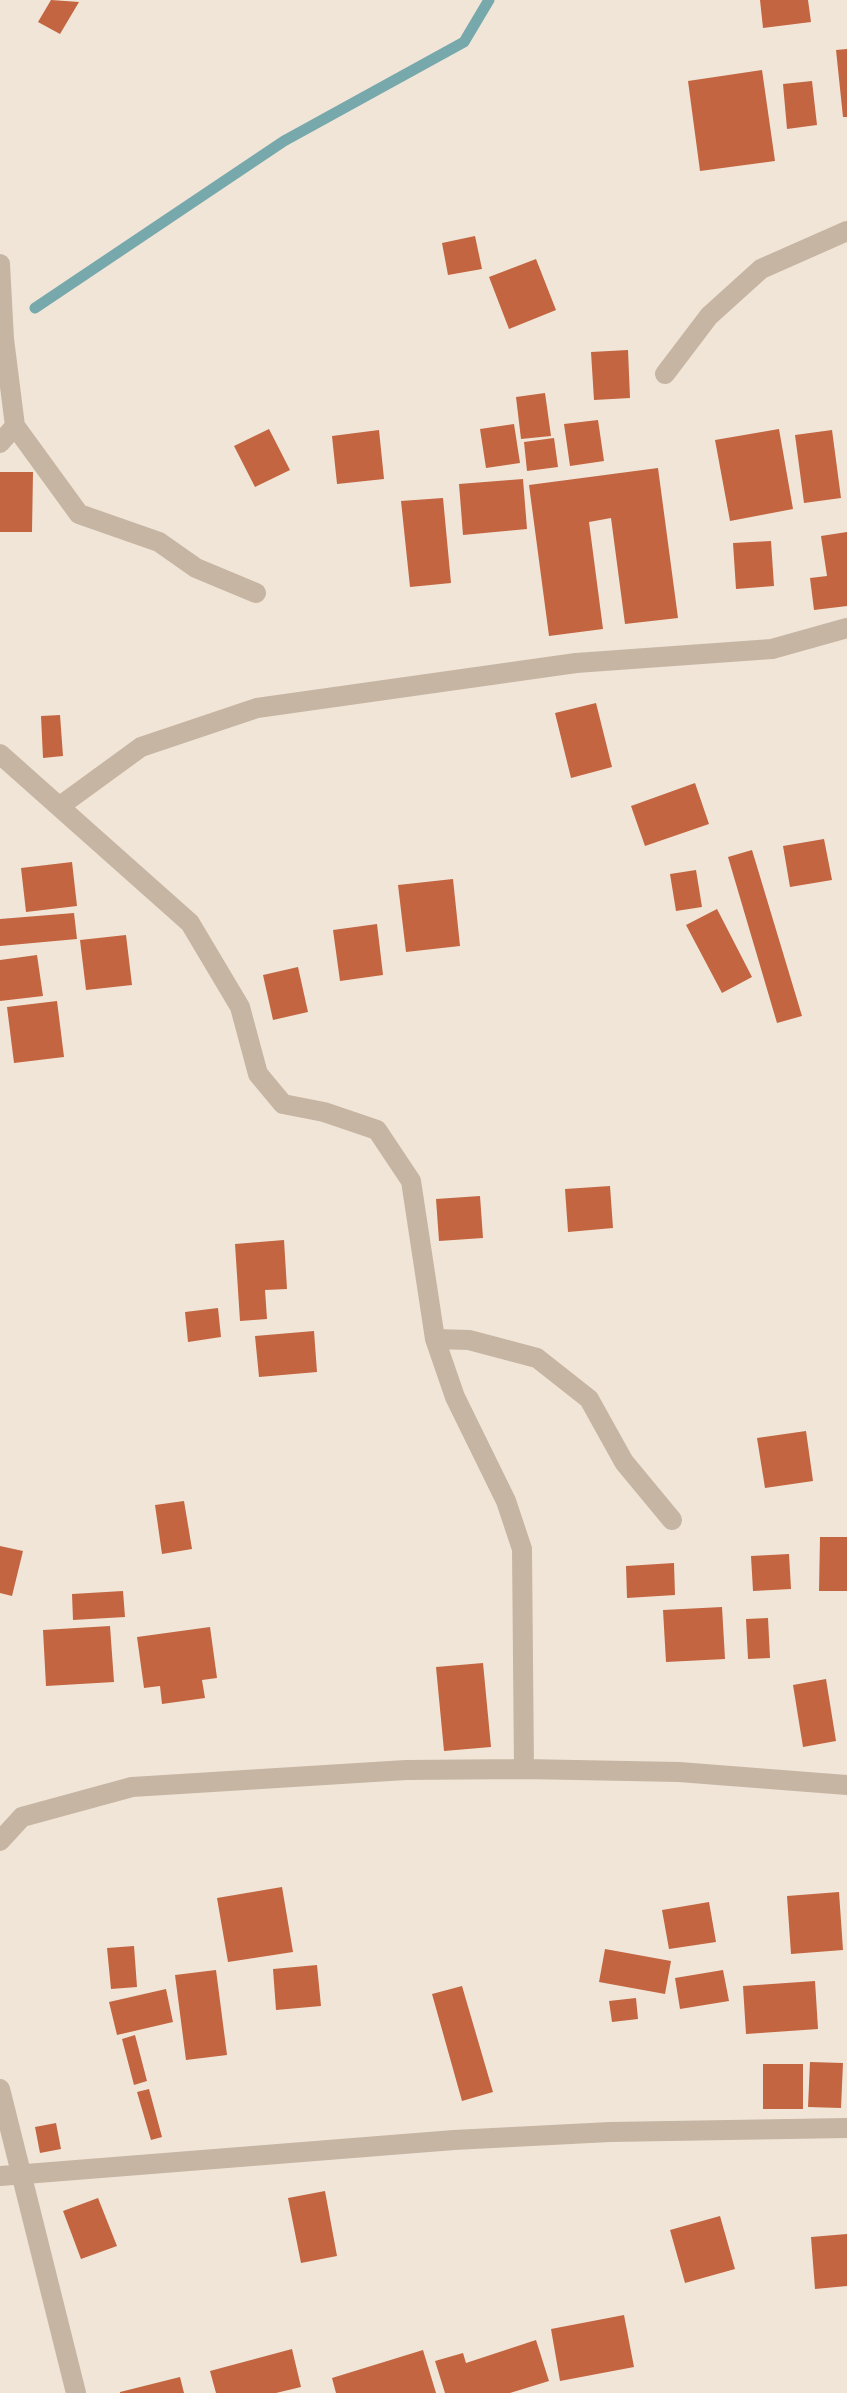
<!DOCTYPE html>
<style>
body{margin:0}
canvas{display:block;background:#f0e5d7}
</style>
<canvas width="847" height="2393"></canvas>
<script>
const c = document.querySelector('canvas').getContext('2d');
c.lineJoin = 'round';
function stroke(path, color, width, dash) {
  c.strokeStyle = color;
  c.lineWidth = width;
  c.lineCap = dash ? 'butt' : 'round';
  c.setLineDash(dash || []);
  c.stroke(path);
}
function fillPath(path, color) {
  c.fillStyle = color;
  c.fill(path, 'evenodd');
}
stroke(new Path2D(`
 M35 308 284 141 464 42 489 0`), '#77a8ac', 11);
fillPath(new Path2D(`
 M51 0 79 2 60 34 38 22Z
 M760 0H808L811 22 763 28Z
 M847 49V117H843L836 50Z
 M762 70 775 161 700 171 688 81Z
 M812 81 817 125 787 129 783 84Z
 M475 236 482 269 448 275 442 243Z
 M536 259 556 310 509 329 489 277Z
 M628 350 630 398 594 400 591 352Z
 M545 393 551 436 521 439 516 397Z
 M598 420 604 461 570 466 564 424Z
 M514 424 520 463 486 468 480 429Z
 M269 429 290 470 255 487 234 446Z
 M779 429 793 509 730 521 715 440Z
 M379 430 384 479 337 484 332 436Z
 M832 430 841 498 804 503 795 435Z
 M554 438 558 467 527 471 524 442Z
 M658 468 678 618 625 624 611 518 589 522 603 629 549 636 529 485Z
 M0 472H33L32 532H0Z
 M523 479 527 529 463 535 459 484Z
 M443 498 451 583 410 587 401 501Z
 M847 532V606L814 610 810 578 827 576 821 536Z
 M771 541 774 586 736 589 733 543Z
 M596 703 612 767 571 778 555 713Z
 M60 715 63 756 43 758 41 716Z
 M695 783 709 824 645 846 631 806Z
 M824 839 832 880 790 887 783 846Z
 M752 850 802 1016 777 1023 728 857Z
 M72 862 77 906 26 912 21 868Z
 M696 870 702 907 676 911 670 874Z
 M453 879 460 946 406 952 398 885Z
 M717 909 752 977 722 993 686 925Z
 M74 913 77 939 0 946V919Z
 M377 924 383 975 340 981 333 930Z
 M126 935 132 985 86 990 80 940Z
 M37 955 43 996 0 1001V960Z
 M298 967 308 1012 273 1020 263 975Z
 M57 1001 64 1057 14 1063 7 1007Z
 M610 1186 613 1228 568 1232 565 1189Z
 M480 1196 483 1238 439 1241 436 1199Z
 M284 1240 287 1289 265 1290 267 1319 240 1321 235 1244Z
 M218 1308 221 1337 188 1342 185 1312Z
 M314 1331 317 1372 259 1377 255 1336Z
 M806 1431 813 1481 765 1488 757 1438Z
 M184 1501 192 1549 162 1554 155 1505Z
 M820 1537H847V1591H819Z
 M0 1546 23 1551 12 1596 0 1593Z
 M789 1554 791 1589 753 1591 751 1556Z
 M674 1563 675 1595 627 1598 626 1566Z
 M123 1591 125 1617 73 1620 72 1594Z
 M722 1607 725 1659 666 1662 663 1610Z
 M768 1618 770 1658 748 1659 746 1619Z
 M110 1626 114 1682 46 1686 43 1630Z
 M210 1627 217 1678 202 1680 205 1698 162 1704 160 1686 144 1688 137 1637Z
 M483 1663 491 1747 444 1751 436 1667Z
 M826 1679 836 1741 803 1747 793 1685Z
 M282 1887 293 1952 228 1962 217 1898Z
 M839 1892 843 1950 791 1954 787 1896Z
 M709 1902 716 1942 669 1949 662 1910Z
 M134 1946 137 1987 111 1989 107 1948Z
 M605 1949 671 1961 665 1994 599 1982Z
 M317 1965 321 2006 276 2010 273 1969Z
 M216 1970 227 2055 186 2060 175 1975Z
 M723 1970 729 2001 680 2009 675 1978Z
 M815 1981 818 2029 746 2034 743 1986Z
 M462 1986 493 2092 462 2101 432 1994Z
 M166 1989 173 2022 117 2035 109 2002Z
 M636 1998 638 2019 612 2022 609 2001Z
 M135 2035 147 2081 134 2085 122 2039Z
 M810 2062 843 2063 841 2108 808 2107Z
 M763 2064H803V2109H763Z
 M149 2089 162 2137 151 2140 137 2092Z
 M56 2123 61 2149 40 2153 35 2127Z
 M325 2191 337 2256 301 2263 288 2198Z
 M98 2198 117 2246 81 2259 63 2211Z
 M720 2216 735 2269 685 2283 670 2230Z
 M847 2234V2286L815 2289 811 2237Z
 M624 2315 634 2367 560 2381 551 2329Z
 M536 2340 549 2381 510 2393H445L435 2361 463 2353 466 2363Z
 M292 2349 301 2387 276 2393H216L210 2371Z
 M423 2350 436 2393H336L332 2378Z
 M180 2377 184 2393H120V2392Z`), '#c36541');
stroke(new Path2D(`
 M0 264 4 339 15 426 79 514 159 542 196 568 256 593
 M665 374 709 316 761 269 847 231
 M0 443 15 426
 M0 754 190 923 240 1007 258 1074 283 1104 324 1112 377 1130 411 1181 435 1339 455 1397 506 1501 522 1549 524 1769
 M60 806 141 747 257 708 576 663 772 649 847 628
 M435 1339 469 1340 537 1358 589 1399 624 1462 672 1520
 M0 1841 22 1817 132 1787 406 1770 524 1769 679 1772 847 1785
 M0 2089 76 2393
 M0 2176 454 2140 610 2132 847 2128`), '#c7b5a3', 20);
</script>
